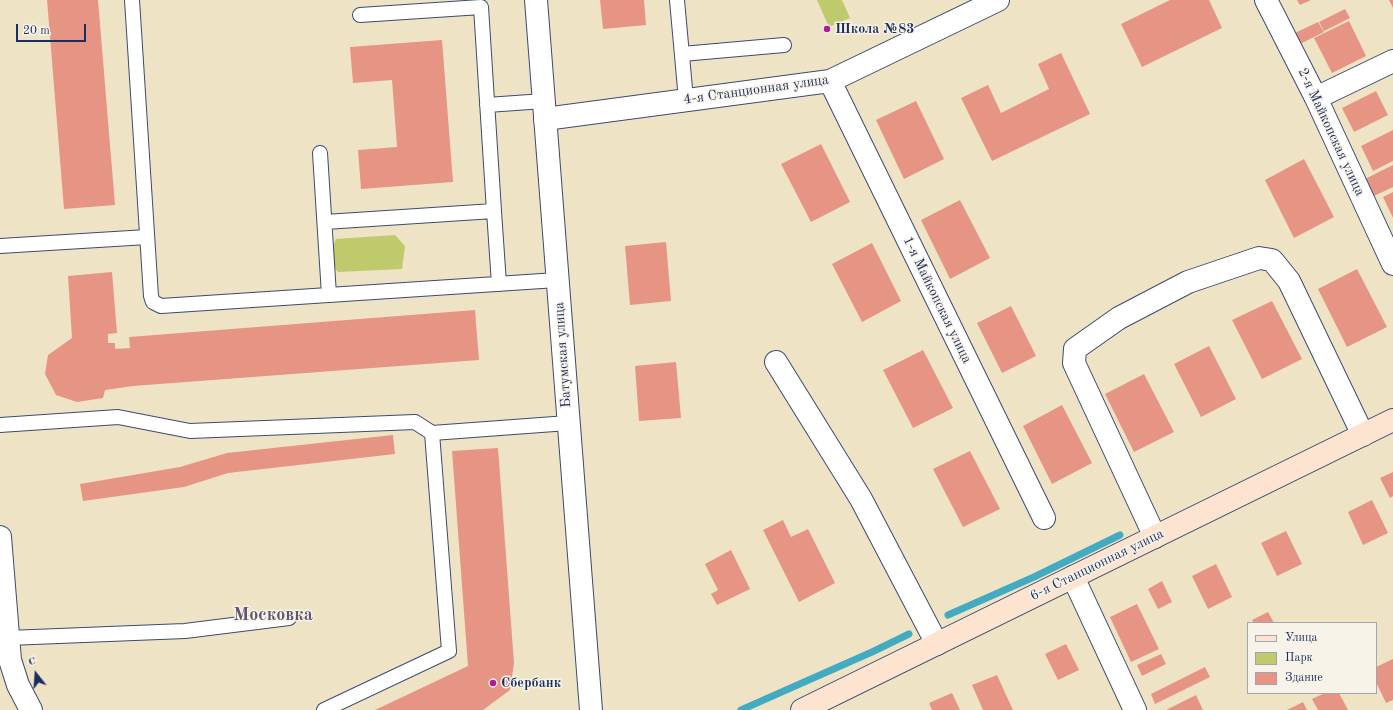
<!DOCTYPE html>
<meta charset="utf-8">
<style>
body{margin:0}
#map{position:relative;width:1393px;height:710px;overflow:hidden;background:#efe3c6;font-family:"Old Standard TT",serif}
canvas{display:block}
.legend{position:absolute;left:1247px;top:622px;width:130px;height:72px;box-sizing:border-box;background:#f7f3e8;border:1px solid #9fa5b1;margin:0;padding:5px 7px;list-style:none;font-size:12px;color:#1b2f5e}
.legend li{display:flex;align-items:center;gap:8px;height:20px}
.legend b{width:20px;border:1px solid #9fa5b1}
.north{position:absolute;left:16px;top:654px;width:40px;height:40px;-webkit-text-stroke:3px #f7f3e8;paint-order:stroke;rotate:343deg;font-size:11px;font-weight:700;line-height:16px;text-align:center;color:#1b2f5e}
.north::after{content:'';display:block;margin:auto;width:14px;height:18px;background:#1b2f5e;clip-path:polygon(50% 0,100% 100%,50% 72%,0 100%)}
.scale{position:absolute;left:16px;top:24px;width:70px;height:18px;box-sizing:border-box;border:2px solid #1b2f5e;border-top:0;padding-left:5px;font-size:12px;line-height:14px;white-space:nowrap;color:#1b2f5e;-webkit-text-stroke:3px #f7f3e8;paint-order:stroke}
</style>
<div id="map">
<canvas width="1393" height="710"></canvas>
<ul class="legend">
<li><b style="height:5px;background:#fde4d0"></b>Улица</li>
<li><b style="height:11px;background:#beca6c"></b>Парк</li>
<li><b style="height:11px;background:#e69585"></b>Здание</li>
</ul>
<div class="north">С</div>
<div class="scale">20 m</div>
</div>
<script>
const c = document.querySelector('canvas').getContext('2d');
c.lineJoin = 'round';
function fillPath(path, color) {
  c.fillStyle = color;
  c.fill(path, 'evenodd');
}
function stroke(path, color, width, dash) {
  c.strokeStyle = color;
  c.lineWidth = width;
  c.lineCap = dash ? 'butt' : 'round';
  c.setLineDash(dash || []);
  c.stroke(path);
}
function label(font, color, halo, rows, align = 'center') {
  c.font = font + ' "Old Standard TT",serif';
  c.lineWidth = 3;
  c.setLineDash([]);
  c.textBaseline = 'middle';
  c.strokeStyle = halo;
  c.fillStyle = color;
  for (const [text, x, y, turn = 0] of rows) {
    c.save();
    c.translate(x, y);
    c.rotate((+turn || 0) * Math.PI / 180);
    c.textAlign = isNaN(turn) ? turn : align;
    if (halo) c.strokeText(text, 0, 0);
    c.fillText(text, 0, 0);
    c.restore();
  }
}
fillPath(new Path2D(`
 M817 0H842L850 18 829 27Z
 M395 235 405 246 402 269 338 272C329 262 330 251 336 239Z`), '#beca6c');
stroke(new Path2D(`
 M948 615 1034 577 1120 535
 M741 710 872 652 909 634`), '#42abc2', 7);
fillPath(new Path2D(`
 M47 0H98L115 205 64 209Z
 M600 0H644L646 25 603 29Z
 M1170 0H1209L1222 28 1142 67 1121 24Z
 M1297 0H1311L1300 5Z
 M1389 0H1393V8Z
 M1345 9 1350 18 1324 31 1319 22Z
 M1349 21 1366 56 1332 73 1314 38Z
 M1318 22 1324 32 1300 44 1295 33Z
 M442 40 453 182 361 189 358 150 397 147 392 80 353 83 350 47Z
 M1061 53 1090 114 992 161 961 98 988 85 1001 113 1049 89 1038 64Z
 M1376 91 1388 115 1354 132 1342 108Z
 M916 101 944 159 904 179 876 120Z
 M1393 130V161L1373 171 1361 146Z
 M821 144 850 202 811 222 781 164Z
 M1304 159 1334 217 1294 238 1265 180Z
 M1393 165V187L1372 197 1363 180Z
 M1393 192V218L1383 197Z
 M960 200 990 258 950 279 921 220Z
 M666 242 671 301 630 305 625 246Z
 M872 243 901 301 862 322 832 264Z
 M1357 269 1387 327 1347 347 1318 289Z
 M112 272 117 333 108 334V343H115V349L130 348 129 337 475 310 479 360 133 386 105 390 103 398 77 402 56 395 45 374 48 355 72 338 68 276Z
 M1272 301 1302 359 1262 379 1232 320Z
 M1011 306 1036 356 1002 373 977 323Z
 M1209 346 1236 399 1201 417 1174 364Z
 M923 350 953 408 913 428 883 370Z
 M676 362 681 418 639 421 635 366Z
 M1144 374 1174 432 1134 452 1105 394Z
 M1062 405 1092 463 1052 484 1023 426Z
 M393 435 395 454 228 473 184 487 83 501 80 484 180 467 227 453Z
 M498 448 514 663 510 690 483 710H375L468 666 452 451Z
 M970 451 1000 509 963 527 933 469Z
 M1393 472V496L1390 498 1380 478Z
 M1372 500 1388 533 1363 545 1348 512Z
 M783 520 791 537 808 529 835 583 799 602 763 530Z
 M1286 531 1302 564 1277 576 1261 543Z
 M731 550 750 589 717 605 711 594 718 590 705 564Z
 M1216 564 1232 597 1208 609 1192 576Z
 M1162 581 1172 602 1158 609 1148 589Z
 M1137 604 1159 649 1131 662 1110 617Z
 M1268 612 1274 623H1254L1252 620Z
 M1066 644 1079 670 1058 680 1045 654Z
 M1161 654 1166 664 1142 676 1137 665Z
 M1393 659V700L1386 703 1376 682V667Z
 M1205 667 1210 677 1155 704 1151 694Z
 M997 675 1013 710H983L972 685Z
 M952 693 960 710H932L929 703Z
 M1325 693H1339L1348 710H1318L1312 699Z
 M1196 695 1203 710H1166Z
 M1303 702 1307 710H1287Z`), '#e69585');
const service = new Path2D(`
 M132 0 151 296 153 302 161 306 557 280
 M677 0 686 100
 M360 15 481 7 494 211
 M682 54 784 45
 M487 105 544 101
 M320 153 329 295
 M325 222 494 211 499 284
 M0 246 147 237
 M0 425 118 417 190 431 415 422 432 433
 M8 638 185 631 289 618
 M324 710 449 651 432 433 568 423`);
const minor = new Path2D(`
 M1266 0 1316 98 1393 264
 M830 81 1044 518
 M1316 98 1393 61
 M545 119 830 81 998 0
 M776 362 861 499 937 644
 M1155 537 1074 363 1075 349 1119 318 1188 282 1259 258 1272 260 1289 281 1363 435
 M1073 577 1135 710`);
const tertiary = new Path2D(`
 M536 0 591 710
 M0 537 10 660 18 685 31 710`);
const secondary = new Path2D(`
 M802 710 1393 420`);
stroke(service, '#3b4a6e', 16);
stroke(minor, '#3b4a6e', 24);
stroke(tertiary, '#3b4a6e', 24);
stroke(secondary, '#3b4a6e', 24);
stroke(service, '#fff', 14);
stroke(minor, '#fff', 22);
stroke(tertiary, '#fff', 22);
stroke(secondary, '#fde4d0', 22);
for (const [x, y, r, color] of [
 [827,29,4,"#b5179e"],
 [493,683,4,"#b5179e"]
]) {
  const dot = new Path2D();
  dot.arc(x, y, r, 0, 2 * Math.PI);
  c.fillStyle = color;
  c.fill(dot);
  stroke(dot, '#f7f3e8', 1.5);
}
label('bold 14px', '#1b2f5e', '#f7f3e8', [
 ["Школа №83",835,29],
 ["Сбербанк",501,683]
], 'left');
label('14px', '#1b2f5e', '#f7f3e8', [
 ["4-я Станционная улица",756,90,-8],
 ["2-я Майкопская улица",1331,132,65],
 ["1-я Майкопская улица",937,300,64],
 ["Батумская улица",563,355,-94],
 ["6-я Станционная улица",1097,565,-26]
]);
label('bold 18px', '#62536c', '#f7f3e8', [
 ["Московка",273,615]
]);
</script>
